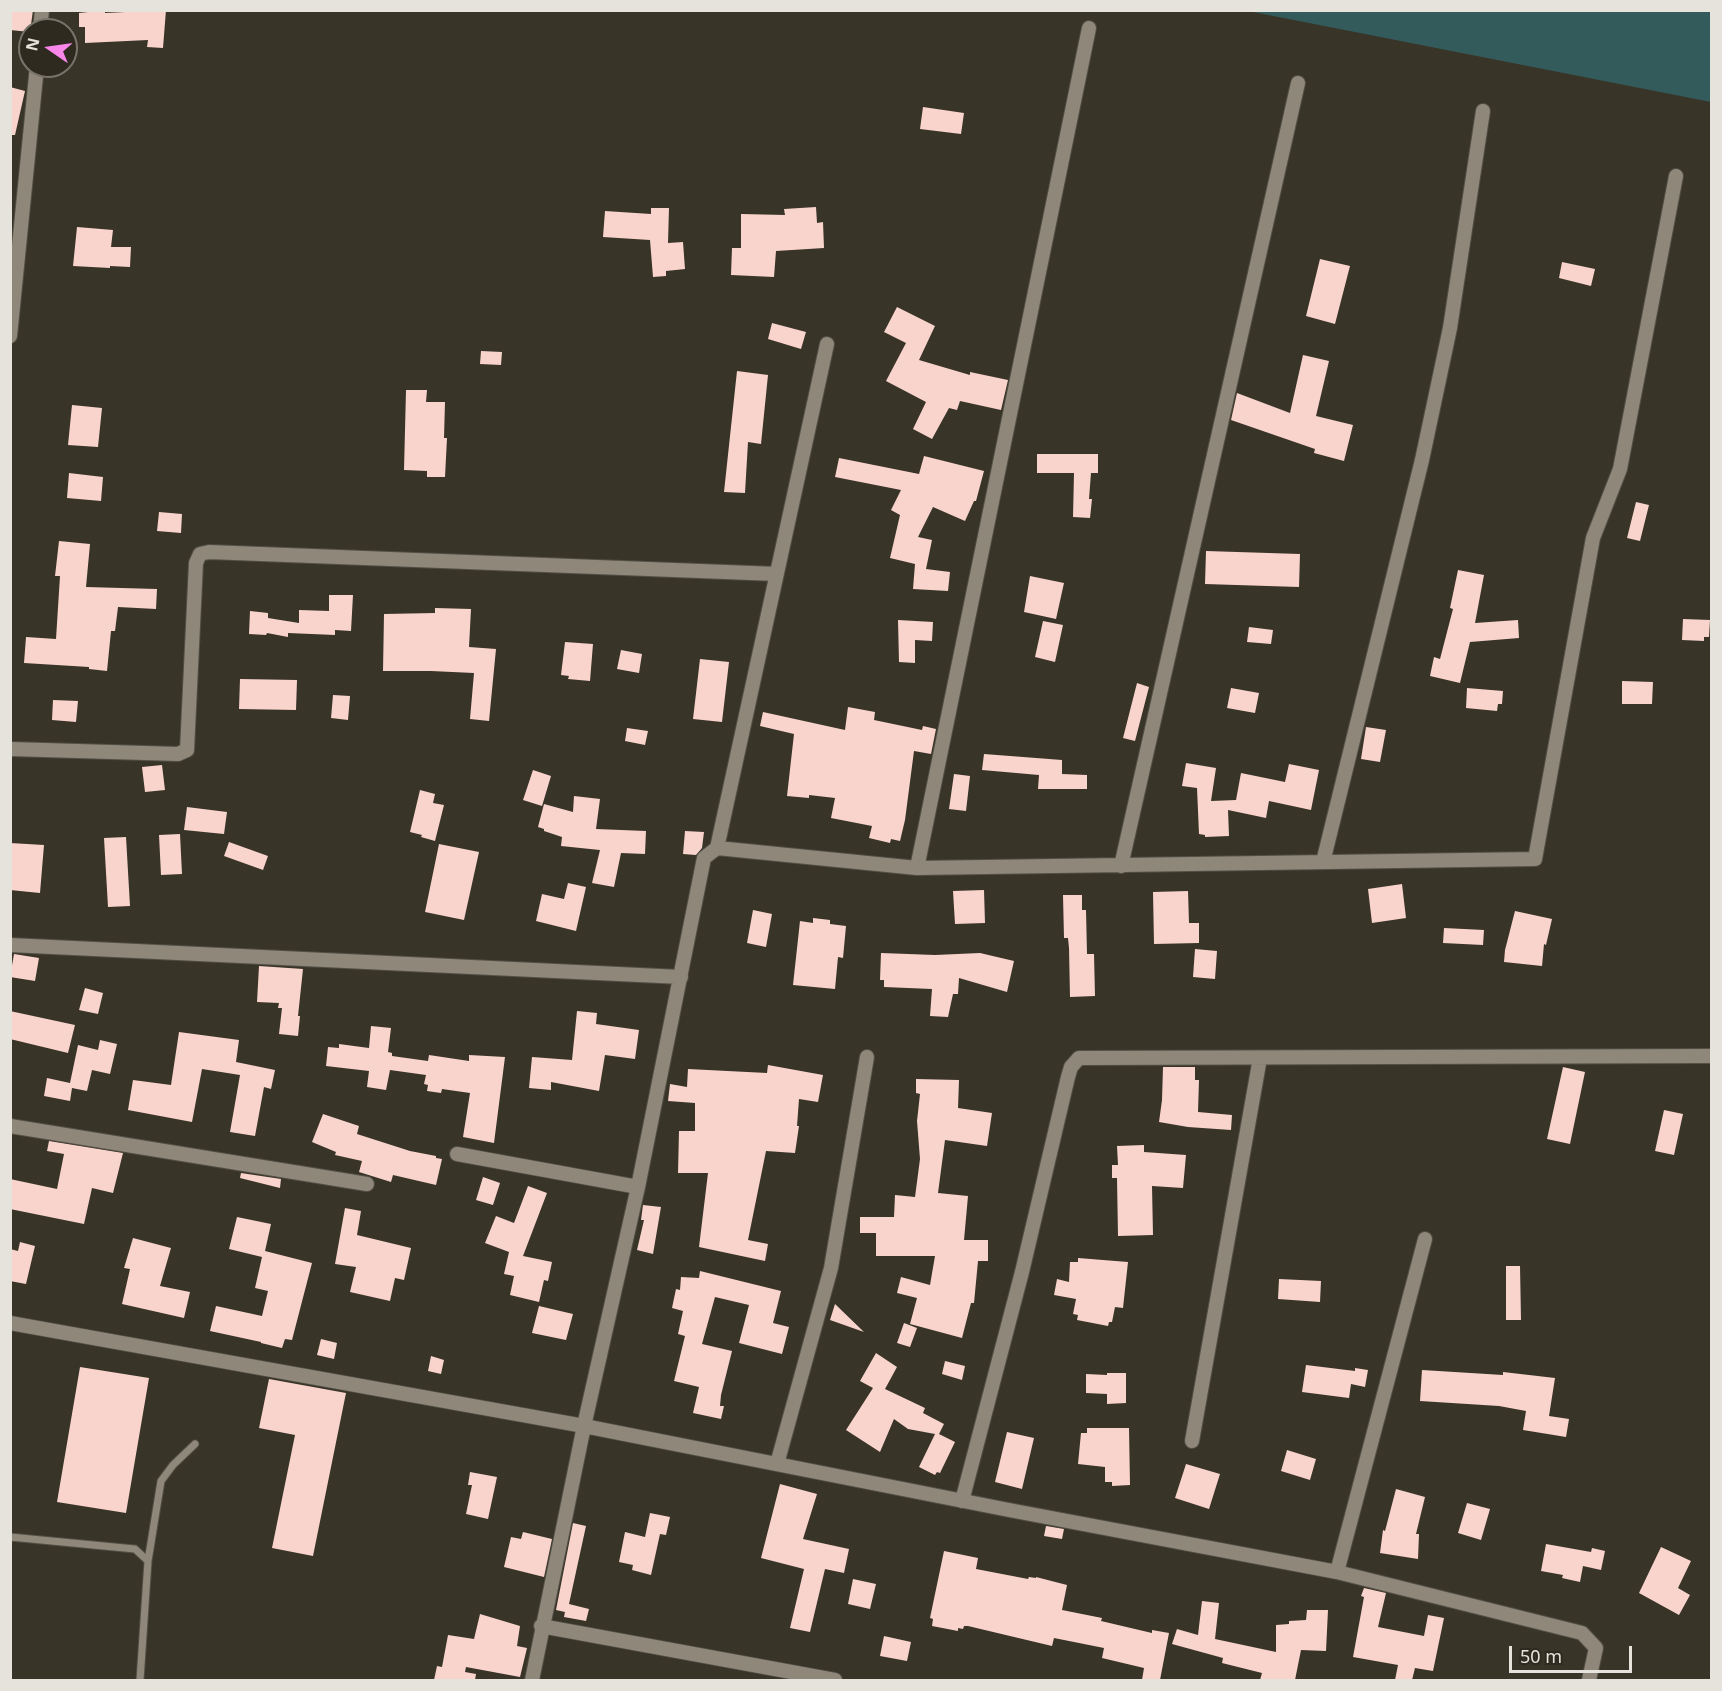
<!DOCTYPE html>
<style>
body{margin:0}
#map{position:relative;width:1722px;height:1691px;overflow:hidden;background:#393428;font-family:"Noto Sans",sans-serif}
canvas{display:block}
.frame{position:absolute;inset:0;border:12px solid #e6e3dc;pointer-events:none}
.north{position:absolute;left:18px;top:18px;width:60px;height:60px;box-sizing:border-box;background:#2f2a1f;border:2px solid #78746b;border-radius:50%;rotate:283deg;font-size:16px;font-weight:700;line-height:24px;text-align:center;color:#e6e3dc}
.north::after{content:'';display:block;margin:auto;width:21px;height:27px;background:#f987e9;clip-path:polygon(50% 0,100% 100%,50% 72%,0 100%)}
.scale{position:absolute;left:1509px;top:1646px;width:123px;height:27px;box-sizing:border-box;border:3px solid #e6e3dc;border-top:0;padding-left:8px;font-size:18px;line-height:21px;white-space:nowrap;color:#e6e3dc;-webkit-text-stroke:4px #2f2a1f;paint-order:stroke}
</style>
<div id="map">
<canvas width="1722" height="1691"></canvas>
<div class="frame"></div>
<div class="north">N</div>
<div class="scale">50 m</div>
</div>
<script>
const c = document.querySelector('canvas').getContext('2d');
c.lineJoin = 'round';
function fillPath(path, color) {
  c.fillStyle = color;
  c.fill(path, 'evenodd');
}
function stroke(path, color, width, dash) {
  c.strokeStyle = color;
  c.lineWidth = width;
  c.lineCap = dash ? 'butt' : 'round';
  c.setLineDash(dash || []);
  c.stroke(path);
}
fillPath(new Path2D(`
 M1248 11H1711V102Z`), '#345b5b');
fillPath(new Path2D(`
 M10 10H33L30 32 10 30Z
 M88 10H105V13L166 10 163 48 147 47 148 40 85 43V27H79V13L88 12Z
 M10 87 25 91 15 135H10Z
 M923 107 964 113 961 134 920 129Z
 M816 207 817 223 823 222 824 248 776 251 774 277 731 275 732 248H741V214L785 215 784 209Z
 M651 208H669L668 243 683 242 685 269 666 271V276L653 277 650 240 603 237 605 211 651 214Z
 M77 227 113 230 111 247H131L130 267 110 266V268L73 266Z
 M1320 259 1350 266 1335 324 1306 316Z
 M1562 262 1595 269 1591 286 1559 278Z
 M897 307 935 326 919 360 970 375V372L1008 380 1001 410 960 401 957 410 949 408 932 439 913 429 926 402 886 381 906 343 884 332Z
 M772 323 806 332 801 349 768 339Z
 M481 351 502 352 501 365 480 364Z
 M1303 355 1329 361 1316 416 1353 425 1344 461 1314 453 1315 449 1231 420 1237 393 1290 413Z
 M737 371 768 375 761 444 748 442 745 493 724 492Z
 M406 390H427L426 402H445L444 438H447L445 477H427V471L404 470Z
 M72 405 102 408 98 447 68 445Z
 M1037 454H1098V473H1091L1089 499H1092L1090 518 1073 517 1074 473H1037Z
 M924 456 984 471 976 501H974L965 521 933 507 918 537 932 540 926 569 950 572 948 591 913 589 915 564 890 558 900 515 891 510 901 490 835 477 839 458 919 474Z
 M69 473 103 477 101 501 67 498Z
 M1636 502 1649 505 1640 541 1627 538Z
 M159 512 182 514 181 533 157 531Z
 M59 541 90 544 86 587 157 589 156 609 118 607 115 631H111L107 671 89 669V667L24 663 26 637 56 639 60 576H55Z
 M1206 551 1300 554 1299 587 1205 584Z
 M1458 570 1484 575 1475 623 1518 620 1519 638 1470 642 1460 683 1430 676 1434 657 1440 659 1453 609 1450 608Z
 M1030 576 1064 583 1056 619 1024 612Z
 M329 595H353L351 631 335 630V635L288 633V637L267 633 266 635 249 634 250 611 268 613V618L299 623V610L329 611Z
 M435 608 471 609 469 647 496 649 489 721 470 719 474 673 431 671H383L384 614 435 613Z
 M1683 619 1710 620 1709 637H1704V641L1682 640Z
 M898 620 933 622 932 641 915 640V663L899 662Z
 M1043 621 1063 625 1055 662 1035 657Z
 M1249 627 1273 630 1271 644 1247 642Z
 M565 642 593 644 590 681 568 679 569 676 561 675Z
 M621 650 642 654 639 673 617 669Z
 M700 659 729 662 722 722 693 719Z
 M240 679 297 680 296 710 239 709Z
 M1622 681 1653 682 1652 704H1622Z
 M1137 683 1149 687 1135 741 1123 738Z
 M1231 688 1259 693 1255 713 1227 708Z
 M1467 688 1503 691 1502 704H1498L1497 711 1466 708Z
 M333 695 350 696 348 720 331 718Z
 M53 700 78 701 76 722 52 720Z
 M848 707 875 712 874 720 922 730 923 726 936 729 931 754 914 751 905 820 900 841 891 839 890 843 869 838 872 826 831 818 835 798 809 795V798L787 796 794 734 760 726 763 712 845 730Z
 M1366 727 1386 730 1380 762 1361 759Z
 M627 728 648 731 645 745 625 741Z
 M984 754 1062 760V774L1087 775V789H1038L1039 775 982 770Z
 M1186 763 1216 768 1211 801 1236 800 1241 773 1285 782 1289 764 1319 770 1311 810 1269 801 1266 818 1228 810 1229 836 1205 837V835L1199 834 1197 788 1182 786Z
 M162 765 165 790 145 792 142 767Z
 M533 770 551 776 542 806 523 800Z
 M954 774 970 776 966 811 949 809Z
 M420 790 435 794 433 803 444 805 435 841 421 837 422 835 410 832Z
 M574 796 600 799 596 829 646 831 645 854 621 853 614 887 592 883 600 850 561 846 562 837 544 831V829L538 827 544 804 573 812Z
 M187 807 227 812 224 834 184 830Z
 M685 831 704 832 702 848 696 855 683 854Z
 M180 834 182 874 161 875 159 835Z
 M126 837 130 906 108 907 104 838Z
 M229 842 268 856 263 870 224 856Z
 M10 843 44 845 40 893 10 890Z
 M439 844 479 852 464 920 425 912Z
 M568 883 586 887 576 931 536 921 542 894 564 899Z
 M1402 884 1406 918 1372 923 1368 889Z
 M984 890 985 923 955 924 953 891Z
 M1188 891 1189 923H1199V943L1154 944 1153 892Z
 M1063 895H1082V910H1086L1087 954H1094L1095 996 1070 997 1069 948 1068 938H1064Z
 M753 910 772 914 766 947 747 943Z
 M1515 911 1552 919 1546 945 1544 944 1542 966 1504 962 1505 950Z
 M813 918 830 920V924L846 926 843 958 838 957 835 989 793 985 800 921 813 923Z
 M1444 928 1484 930 1483 945 1443 943Z
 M1195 949 1217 951 1215 979 1193 977Z
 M881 953 935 955 980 953 1014 961 1007 992 959 978 958 994H953L948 1017 930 1016 932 989 884 987V980H880Z
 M14 954 39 958 35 981 10 977Z
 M259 966 303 969 298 1016H300L298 1036 279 1034 282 1008H278L279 1003 257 1002Z
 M85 988 103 993 98 1014 79 1010Z
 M10 1011 75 1025 68 1053 10 1039Z
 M577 1011 597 1013 596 1024 639 1030 635 1059 605 1055 599 1091 551 1082V1090L529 1088 532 1057 572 1060Z
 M371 1026 391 1028 388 1052 392 1053V1056L428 1061 429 1055 469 1061V1055L505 1057 494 1143 463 1137 470 1093 442 1089 441 1093 427 1091 428 1085 424 1084 426 1075 390 1070 386 1090 367 1087 369 1071 326 1066 328 1047 339 1048V1044L369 1048Z
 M179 1032 239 1040 236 1062 275 1070 271 1089 264 1087 255 1136 230 1132 240 1075 202 1069 192 1122 128 1110 133 1080 171 1085Z
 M100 1040 117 1044 110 1074 92 1070 87 1091 72 1088 70 1101 44 1096 47 1078 70 1083 78 1045 98 1050Z
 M768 1065 823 1075 818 1102 799 1099 797 1126H799L795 1153 766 1151 748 1240 768 1244 765 1261 699 1247 708 1173H678L679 1131H695V1103L668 1101 670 1084 687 1087 688 1069 767 1073Z
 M1163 1067H1195V1080H1199L1198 1112 1232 1115 1231 1130 1188 1127 1159 1122 1162 1100Z
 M1563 1067 1585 1072 1570 1144 1547 1139Z
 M916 1079 959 1080 958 1108 992 1113 987 1146 945 1140 938 1193 968 1196 964 1240H988V1261H978L974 1303H971L962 1338 910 1324 917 1298 897 1293 901 1277 930 1285 935 1256H876V1233H860V1217H894L895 1195 915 1197 920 1159 917 1121 920 1094 916 1093Z
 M1664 1110 1683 1114 1674 1155 1655 1151Z
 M323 1114 359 1126 357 1134 410 1151 436 1156V1158L442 1159 436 1185 393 1175 391 1182 359 1172 362 1161 335 1155 336 1152 312 1142Z
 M49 1141 123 1153 113 1193 92 1188 84 1224 10 1209V1179L57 1189 64 1154 47 1151Z
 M1144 1145V1152L1186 1155 1183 1188 1152 1186 1153 1235 1118 1236 1117 1178H1112V1165H1118L1117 1146Z
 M241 1173 281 1179 280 1188 240 1178Z
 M483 1177 500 1183 493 1205 476 1200Z
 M528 1186 547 1193 523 1256 552 1262 548 1281 544 1280 539 1302 510 1295 514 1276 504 1274 509 1252 485 1243 496 1216 514 1223Z
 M643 1205 661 1207 653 1254 637 1250 644 1220H641Z
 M345 1208 361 1211 357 1235 411 1248 404 1280 395 1278 390 1301 350 1292 356 1267 335 1264Z
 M237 1217 271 1224 265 1251 312 1263 292 1340 285 1339 282 1348 261 1343V1342L210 1331 216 1306 262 1316 268 1291 255 1288 262 1257 229 1249Z
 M133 1238 171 1248 160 1286 190 1292 184 1318 122 1304 130 1269 124 1268Z
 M20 1242 35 1246 26 1284 10 1281V1249L18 1251Z
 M1078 1258 1128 1262 1123 1308 1115 1307 1112 1322H1109L1108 1326 1077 1320 1078 1315 1073 1314 1076 1299 1054 1295 1057 1279 1069 1282 1070 1262H1078Z
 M1506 1266H1520L1521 1320H1506Z
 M700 1271 781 1291 773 1323 789 1327 782 1354 739 1343 749 1305 715 1297 702 1344 732 1351 721 1395 720 1406H724L721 1419 693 1413 699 1387 674 1381 685 1336 678 1334 683 1311 672 1308 676 1289 680 1290 681 1277 699 1278Z
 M1279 1279 1321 1281 1320 1302 1278 1299Z
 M835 1304 864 1332 830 1320Z
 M539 1306 573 1314 566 1340 532 1333Z
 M904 1323 917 1328 910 1347 897 1343Z
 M321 1339 337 1343 334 1359 317 1355Z
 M876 1353 897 1367 885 1389 925 1408 923 1413 944 1424 939 1434 955 1442 940 1473 937 1472 935 1475 919 1467 935 1434 908 1429 894 1419 880 1452 846 1430 873 1388 860 1381Z
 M431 1356 444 1360 441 1374 428 1371Z
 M945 1361 965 1366 962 1380 942 1374Z
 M1306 1365 1355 1371V1368L1368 1370 1365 1387 1351 1384 1349 1398 1302 1392Z
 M80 1367 149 1378 126 1513 57 1502Z
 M1422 1370 1503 1375V1372L1555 1378 1549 1416 1569 1419 1566 1437 1523 1430 1526 1411 1499 1406 1420 1401Z
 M1107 1373H1126V1403L1107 1404V1394L1086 1393V1374L1107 1375Z
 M269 1379 346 1393 313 1556 272 1548 295 1435 259 1428Z
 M1087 1428H1129L1130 1485 1112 1486V1482H1105V1467L1078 1464 1081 1433H1087Z
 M1007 1432 1034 1438 1022 1489 995 1482Z
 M1287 1450 1316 1459 1310 1480 1281 1471Z
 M1186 1464 1220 1474 1209 1509 1175 1498Z
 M470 1472 497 1477 488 1519 466 1514 472 1485H468Z
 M780 1484 817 1494 803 1539 849 1549 844 1573 825 1569 810 1632 790 1628 804 1569 761 1558Z
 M1396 1489 1425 1497 1416 1534H1419L1418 1559 1380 1553 1383 1530 1385 1531Z
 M1467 1503 1490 1509 1481 1540 1458 1533Z
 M650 1513 670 1517 666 1535 660 1534 651 1575 632 1570 633 1565 619 1562 625 1532 645 1537Z
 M573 1523 586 1526 569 1604 589 1609 586 1621 564 1617 565 1612 556 1610Z
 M1046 1526 1064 1529 1062 1539 1044 1536Z
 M523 1532 552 1539 544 1577 504 1567 511 1537 521 1539Z
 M1546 1544 1591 1552 1592 1548 1605 1551 1601 1570 1583 1566 1580 1582 1562 1578 1563 1575 1541 1571Z
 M1661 1547 1691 1561 1678 1588 1690 1595 1679 1615 1639 1593Z
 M944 1551 978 1558 976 1569 1028 1579 1029 1577 1036 1578V1577L1067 1585 1062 1610 1102 1618 1101 1621 1152 1633V1630L1169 1633 1160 1680H1142L1144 1668 1102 1658 1104 1648 1054 1638 1052 1646 968 1626H964L963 1629 958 1628V1631L932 1626 933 1619 930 1618Z
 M853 1579 876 1584 870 1609 848 1604Z
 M1364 1588 1386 1593 1378 1627 1424 1636 1428 1615 1444 1618 1433 1671 1415 1668 1412 1680H1395L1398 1665 1353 1657 1364 1597 1361 1596Z
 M1202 1601 1219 1603 1215 1639 1276 1652V1625L1289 1624V1621L1306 1620 1307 1610H1328L1326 1651 1301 1650 1295 1680H1260L1262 1673 1222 1663 1223 1658 1172 1644 1177 1629 1198 1635Z
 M480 1614 520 1626 517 1646 527 1648 520 1677 466 1667 465 1672 476 1674 475 1680H434L437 1666 442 1667 448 1635 474 1639Z
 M884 1636 911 1642 907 1661 880 1656Z`), '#f9d4cc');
const service = new Path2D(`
 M10 1537 135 1549 148 1561 140 1680
 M148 1561 161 1481 173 1465 195 1444`);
const minor = new Path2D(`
 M40 30 42 10
 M10 336 37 66
 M10 749 178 754 187 750 196 563 200 554 209 552 777 574
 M717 848 827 344
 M1323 862 1422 460 1450 328 1483 111
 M1121 866 1298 83
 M917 868 1089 28
 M10 945 681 977
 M10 1126 367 1184
 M457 1154 638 1187
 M10 1323 584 1426 1009 1510 1337 1572 1582 1633 1596 1648 1589 1680
 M1192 1441 1260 1058
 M777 1464 831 1268 867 1057
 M962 1501 1022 1272 1068 1077 1071 1067 1079 1058 1712 1056
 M1337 1572 1425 1239
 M541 1626 835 1680
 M532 1680 584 1426 638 1187 704 858 717 848 917 868 1535 859 1593 538 1620 469 1676 176`);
stroke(service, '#534f46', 9);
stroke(minor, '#534f46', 16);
stroke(service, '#8e877a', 7);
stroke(minor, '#8e877a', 14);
</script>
